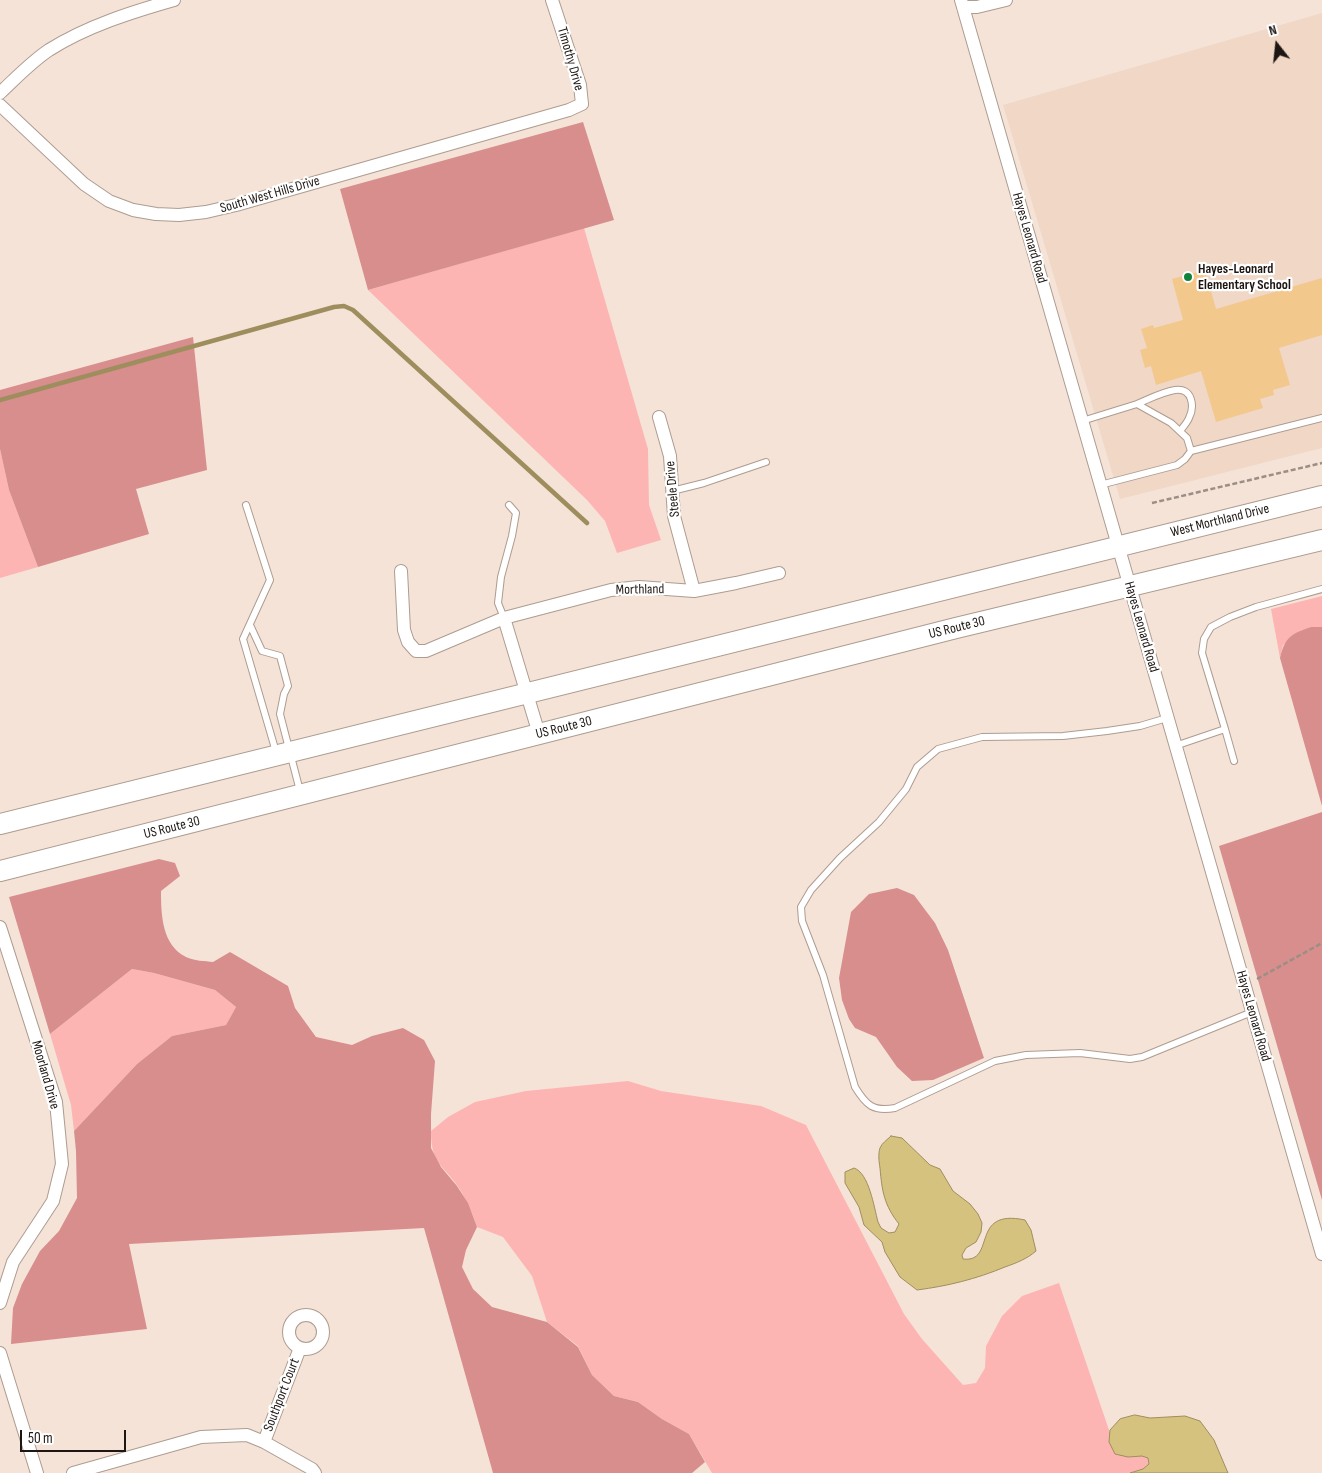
<!DOCTYPE html>
<style>
body{margin:0}
#map{position:relative;width:1322px;height:1473px;overflow:hidden;background:#f6e3d7;font-family:"Sofia Sans Condensed",sans-serif}
canvas{display:block}
.north{position:absolute;left:1252px;top:20px;width:50px;height:50px;-webkit-text-stroke:4px #fff;paint-order:stroke;rotate:344deg;font-size:14px;font-weight:700;line-height:20px;text-align:center;color:#1d1612}
.north::after{content:'';display:block;margin:auto;width:18px;height:22px;background:#1d1612;clip-path:polygon(50% 0,100% 100%,50% 72%,0 100%)}
.scale{position:absolute;left:20px;top:1430px;width:106px;height:22px;box-sizing:border-box;border:2px solid #1d1612;border-top:0;padding-left:6px;font-size:15px;line-height:18px;white-space:nowrap;color:#1d1612;-webkit-text-stroke:4px #fff;paint-order:stroke}
</style>
<div id="map">
<canvas width="1322" height="1473"></canvas>
<div class="north">N</div>
<div class="scale">50 m</div>
</div>
<script>
const c = document.querySelector('canvas').getContext('2d');
c.lineJoin = 'round';
function fillPath(path, color) {
  c.fillStyle = color;
  c.fill(path, 'evenodd');
}
function stroke(path, color, width, dash) {
  c.strokeStyle = color;
  c.lineWidth = width;
  c.lineCap = dash ? 'butt' : 'round';
  c.setLineDash(dash || []);
  c.stroke(path);
}
function label(font, color, halo, rows, align = 'center') {
  c.font = font + ' "Sofia Sans Condensed",sans-serif';
  c.lineWidth = 4.5;
  c.setLineDash([]);
  c.textBaseline = 'middle';
  c.strokeStyle = halo;
  c.fillStyle = color;
  for (const [text, x, y, turn = 0] of rows) {
    c.save();
    c.translate(x, y);
    c.rotate((+turn || 0) * Math.PI / 180);
    c.textAlign = isNaN(turn) ? turn : align;
    if (halo) c.strokeText(text, 0, 0);
    c.fillText(text, 0, 0);
    c.restore();
  }
}
fillPath(new Path2D(`
 M1322 13V448L1120 499 1003 105Z`), '#f0d7c6');
fillPath(new Path2D(`
 M584 228 648 449 649 505 661 540 617 553 605 521 587 500 368 290Z
 M0 449 9 490 38 567 0 578Z
 M1322 596V627H1311L1283 645 1280 658 1271 609Z
 M132 969 154 973 215 990 236 1007 226 1025 172 1036 137 1064 74 1131 71 1105 50 1034Z
 M628 1081 661 1091 761 1106 806 1125 904 1314 922 1339 963 1385 976 1383 985 1368 986 1346 1002 1316 1022 1296 1059 1283 1110 1433 1109 1442 1128 1457 1142 1456 1148 1458 1149 1464 1143 1469 1130 1473H712L689 1434 662 1419 638 1402 614 1396 592 1375 578 1346 547 1322 532 1276 503 1237 477 1227C472 1213 467 1201 459 1188 443 1164 431 1165 431 1131L448 1117 475 1102 526 1091Z`), '#fdb5b3');
fillPath(new Path2D(`
 M583 122 614 220 368 290 340 189Z
 M193 337 207 470 136 489 149 534 38 567 9 490 0 449V390Z
 M1311 627H1322V806L1280 658C1285 637 1291 634 1311 627Z
 M1322 812V1200L1219 846Z
 M159 859 175 863 180 876 161 891C161 915 162 945 186 957 194 961 205 961 213 962L230 952 288 986 295 1008 316 1037 352 1045 372 1036 403 1028 424 1040 435 1061 431 1114V1148L441 1167 457 1186 468 1203 477 1227 466 1250 462 1267 473 1289 492 1307 547 1322 578 1347 592 1375 614 1396 638 1402 662 1419 689 1434 705 1462 692 1473H493L424 1228 129 1244 147 1329 11 1344 13 1308 22 1284 40 1251 59 1231 77 1198 76 1151 74 1131 137 1064 172 1036 226 1025 236 1007 215 990 154 973 132 969 50 1034 9 897Z
 M897 888 914 895 935 923 948 950 984 1058 933 1080 912 1081 897 1067 876 1037 855 1028 849 1019 842 1000 839 978 851 912 869 894Z`), '#d78e8d');
const water = new Path2D(`
 M891 1136 902 1138 930 1165 940 1169 953 1191 970 1204 978 1214 982 1223 981 1232 976 1242 966 1248 962 1255 963 1259C997 1263 969 1208 1025 1220L1031 1230 1036 1251C1027 1259 1016 1263 1005 1267 976 1279 948 1286 917 1290L900 1277 885 1252 882 1242 864 1225 859 1207 845 1183V1172L854 1168C869 1173 874 1207 878 1222L881 1228 889 1233 895 1232 899 1224C884 1205 882 1191 880 1168 879 1162 878 1154 880 1148 882 1143 887 1140 891 1136Z
 M1135 1415 1150 1418 1185 1416 1200 1421 1214 1440 1228 1473H1130L1143 1469 1149 1464 1148 1458 1142 1456 1128 1457 1115 1454 1109 1442 1110 1430 1120 1419Z`);
fillPath(water, '#d5c27f');
stroke(water, '#9e8e5e', 1);
stroke(new Path2D(`
 M0 400 334 307 344 306 353 310 587 523`), '#9e8e5e', 4.5);
fillPath(new Path2D(`
 M1205 270 1216 309 1322 278V335L1279 348 1290 385 1273 390 1274 395 1260 399 1263 408 1216 422 1201 371 1156 385 1151 366 1145 368 1140 350 1147 348 1141 329 1153 325 1154 328 1183 320 1172 279Z`), '#f2c88d');
const service = new Path2D(`
 M1137 404C1149 399 1162 392 1175 390 1192 387 1195 406 1189 418 1187 423 1183 427 1180 431
 M1082 421 1137 404 1171 423 1187 438 1191 451 1185 459 1177 465 1100 485
 M1191 451 1322 418
 M672 491 704 483 766 462
 M246 505 270 580 243 639 276 752
 M504 618 498 603 501 577 512 536 516 513 509 505
 M250 625 262 651 280 656 288 686 284 694 280 714 300 791
 M1167 718 1140 726 1107 731 1063 736 982 737 938 749 917 767 906 789 879 822 840 858 811 890 801 907 802 921 823 975 855 1087C866 1105 873 1112 895 1108L995 1061 1026 1055 1080 1053 1130 1059 1142 1057 1252 1012
 M1225 729 1234 761
 M1175 746 1225 729 1202 653 1204 639 1211 627 1230 617 1256 607 1322 589`);
const minor = new Path2D(`
 M961 0 1322 1254
 M963 7H977L1006 0
 M0 93C16 78 31 62 49 50 87 26 132 12 174 0
 M0 105 84 184 109 201 133 210 156 214 179 215 206 212 236 205 569 110 582 104 580 85 552 0
 M659 417 670 456 674 516 694 591
 M401 571 404 630 408 642 416 651H426L504 618 611 590 639 587 694 591 736 583 779 573
 M504 618 539 734
 M0 927 56 1102 62 1164 53 1201 13 1262 0 1303
 M289 1332a17 17 0 1 1 34 0a17 17 0 1 1-34 0Z
 M0 1353 37 1473
 M264 1442 300 1348
 M73 1473 201 1437 247 1435 264 1442 312 1469 315 1473`);
const trunk = new Path2D(`
 M0 824 1322 496
 M0 871 956 628 1322 540`);
stroke(service, '#ad9c90', 8);
stroke(minor, '#ad9c90', 14);
stroke(trunk, '#ad9c90', 22);
stroke(new Path2D(`
 M1152 503 1322 463
 M1257 979 1322 943`), '#9c8e85', 2.5, [5, 2.5]);
stroke(service, '#fff', 6);
stroke(minor, '#fff', 12);
stroke(trunk, '#fff', 20);
for (const [x, y, r, color] of [
 [1188,277,5,"#0f833a"]
]) {
  const dot = new Path2D();
  dot.arc(x, y, r, 0, 2 * Math.PI);
  c.fillStyle = color;
  c.fill(dot);
  stroke(dot, '#fff', 2);
}
label('14px', '#1d1612', '#fff', [
 ["Timothy Drive",570,59,74],
 ["South West Hills Drive",270,195,-16],
 ["Hayes Leonard Road",1029,238,74],
 ["Steele Drive",673,489,-95],
 ["West Morthland Drive",1220,521,-14],
 ["Morthland",640,590,-1],
 ["Hayes Leonard Road",1141,627,74],
 ["US Route 30",957,628,-14],
 ["US Route 30",564,728,-14],
 ["US Route 30",172,828,-14],
 ["Hayes Leonard Road",1253,1016,74],
 ["Moorland Drive",45,1075,74],
 ["Southport Court",282,1395,-69]
]);
label('bold 14px', '#1d1612', '#fff', [
 ["Hayes-Leonard",1198,269],
 ["Elementary School",1198,285]
], 'left');
</script>
